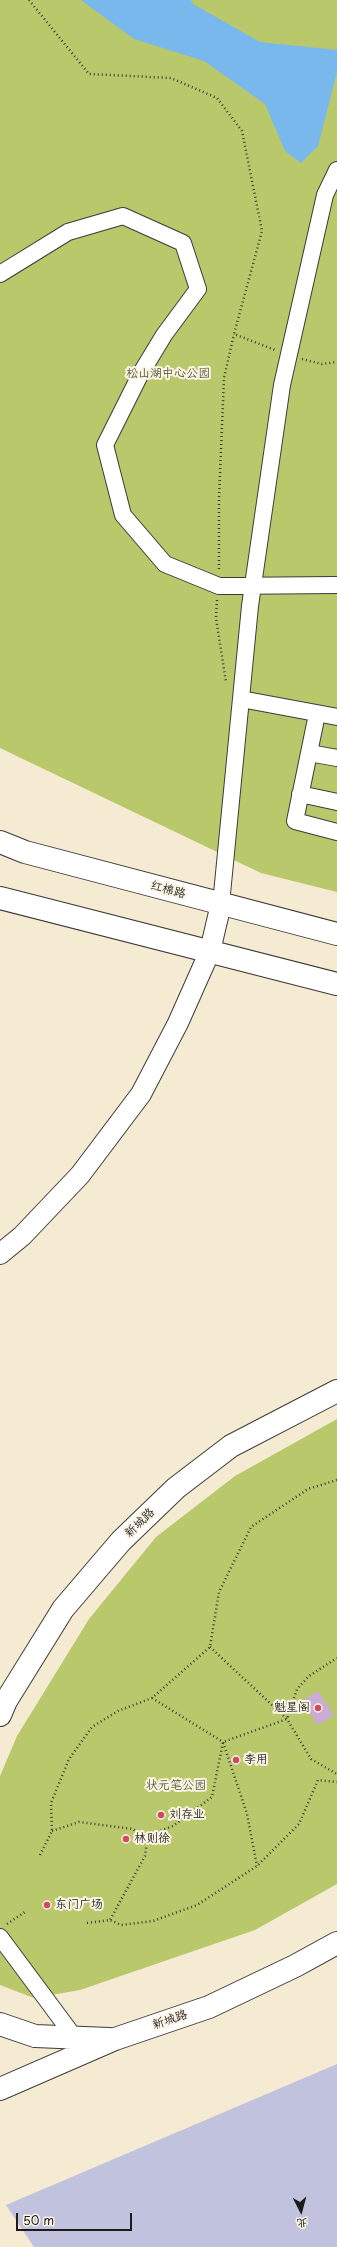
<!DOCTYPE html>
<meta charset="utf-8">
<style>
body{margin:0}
#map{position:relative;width:337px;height:2247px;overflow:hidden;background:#f5ebd3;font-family:"Playpen Sans","LXGW WenKai TC",sans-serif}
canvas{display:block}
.north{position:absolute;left:281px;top:2191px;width:40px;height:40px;-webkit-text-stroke:3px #fcf5e5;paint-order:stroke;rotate:174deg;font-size:11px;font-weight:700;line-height:16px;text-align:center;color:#1c1c1c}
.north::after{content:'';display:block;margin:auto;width:14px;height:18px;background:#1c1c1c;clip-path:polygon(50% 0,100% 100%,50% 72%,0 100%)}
.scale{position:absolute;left:16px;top:2213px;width:116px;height:18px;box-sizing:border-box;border:2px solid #1c1c1c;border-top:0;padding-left:5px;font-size:12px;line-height:14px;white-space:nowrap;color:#1c1c1c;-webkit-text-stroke:3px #fcf5e5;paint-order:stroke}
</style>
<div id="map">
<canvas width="337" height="2247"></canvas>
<div class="north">北</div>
<div class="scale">50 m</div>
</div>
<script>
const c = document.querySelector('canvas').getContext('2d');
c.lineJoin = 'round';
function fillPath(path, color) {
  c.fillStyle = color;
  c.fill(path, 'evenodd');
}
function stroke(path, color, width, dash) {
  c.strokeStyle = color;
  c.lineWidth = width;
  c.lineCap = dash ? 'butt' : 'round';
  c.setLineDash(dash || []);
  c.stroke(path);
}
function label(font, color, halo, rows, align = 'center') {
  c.font = font + ' "Playpen Sans","LXGW WenKai TC",sans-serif';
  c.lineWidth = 4;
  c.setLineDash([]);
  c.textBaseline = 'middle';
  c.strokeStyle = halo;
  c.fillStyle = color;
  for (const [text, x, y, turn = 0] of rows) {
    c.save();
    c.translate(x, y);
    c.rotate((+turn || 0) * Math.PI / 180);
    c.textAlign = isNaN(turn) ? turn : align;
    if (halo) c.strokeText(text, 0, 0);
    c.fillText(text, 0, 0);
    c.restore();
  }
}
fillPath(new Path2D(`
 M337 2064V2247H34L6 2205Z`), '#c1c2dd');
fillPath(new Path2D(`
 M0 0H337V892L261 873 0 748Z
 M337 1419V1884L255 1930 80 1990 34 1998 0 1985V1776L17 1736 89 1619 156 1537 235 1476Z`), '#b9c86b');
fillPath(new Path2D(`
 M81 0H191L193 4 260 42 337 50V72L318 146 301 163 285 151 265 104 204 61 134 39Z`), '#78b8ec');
fillPath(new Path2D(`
 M318 1691 334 1715 318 1725 302 1701Z`), '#cbacd5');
const minor = new Path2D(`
 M0 274 68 232 123 216 183 243 198 289 164 335 141 373 105 445 123 515 165 564 219 586 337 585
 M241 699 337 717
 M317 714 295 821 337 832
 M309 753 337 758
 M300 794 337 802
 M221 904 250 606 282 385 325 195 337 170
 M0 1937 75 2038`);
const tertiary = new Path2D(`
 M0 1254 22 1236 80 1175 141 1094 178 1023 210 951 221 904`);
const secondary = new Path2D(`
 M0 842 25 852 337 934
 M0 898 337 984`);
const primary = new Path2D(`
 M0 1715 6 1701 63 1609 121 1541 176 1488 231 1446 337 1391
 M0 2024 35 2036 109 2039
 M0 2089 115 2039 209 2007 295 1966 337 1943`);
stroke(minor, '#3d3b37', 18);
stroke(tertiary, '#3d3b37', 22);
stroke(secondary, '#3d3b37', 24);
stroke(primary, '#3d3b37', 24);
stroke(new Path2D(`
 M29 0 89 74 171 78 217 98 242 131 262 231 234 334 275 350
 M302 359 322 364 337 362
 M219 569V498L224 378 234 334
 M217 600 216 618 226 682
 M210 1647 287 1719 311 1759 337 1774
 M152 1698 223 1742 247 1814 257 1866
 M52 1831 79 1822 133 1829 147 1841 145 1856 110 1920
 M142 1838 173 1826 212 1797 223 1742 287 1719 297 1689 309 1676 337 1658
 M40 1855 52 1831 51 1803 69 1759 92 1727 118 1711 152 1698 210 1647 219 1592 251 1527 308 1489 337 1480
 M87 1923 110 1920 121 1925 153 1921 197 1905 257 1866 299 1824 318 1780 337 1782
 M7 1924 25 1912`), '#3d3b37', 2.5, [1, 3]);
stroke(minor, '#fff', 16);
stroke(tertiary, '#fff', 20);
stroke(secondary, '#fff', 22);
stroke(primary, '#fff', 22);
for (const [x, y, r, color] of [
 [318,1708,4,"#d1495b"],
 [236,1760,4,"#d1495b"],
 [161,1815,4,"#d1495b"],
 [126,1839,4,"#d1495b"],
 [47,1905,4,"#d1495b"]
]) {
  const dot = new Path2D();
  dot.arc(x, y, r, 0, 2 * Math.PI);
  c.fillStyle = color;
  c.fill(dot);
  stroke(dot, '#fcf5e5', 1.5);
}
label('12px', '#535838', '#fcf5e5', [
 ["松山湖中心公园",168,374],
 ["状元笔公园",176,1786]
]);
label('12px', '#1c1c1c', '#fcf5e5', [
 ["红棉路",168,890,15],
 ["新城路",140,1523,-44],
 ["新城路",170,2020,-19]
]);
label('12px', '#1c1c1c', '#fcf5e5', [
 ["魁星阁",310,1708,"right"],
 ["李用",244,1760],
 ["刘存业",169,1815],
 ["林则徐",134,1839],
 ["东门广场",55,1905]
], 'left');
</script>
